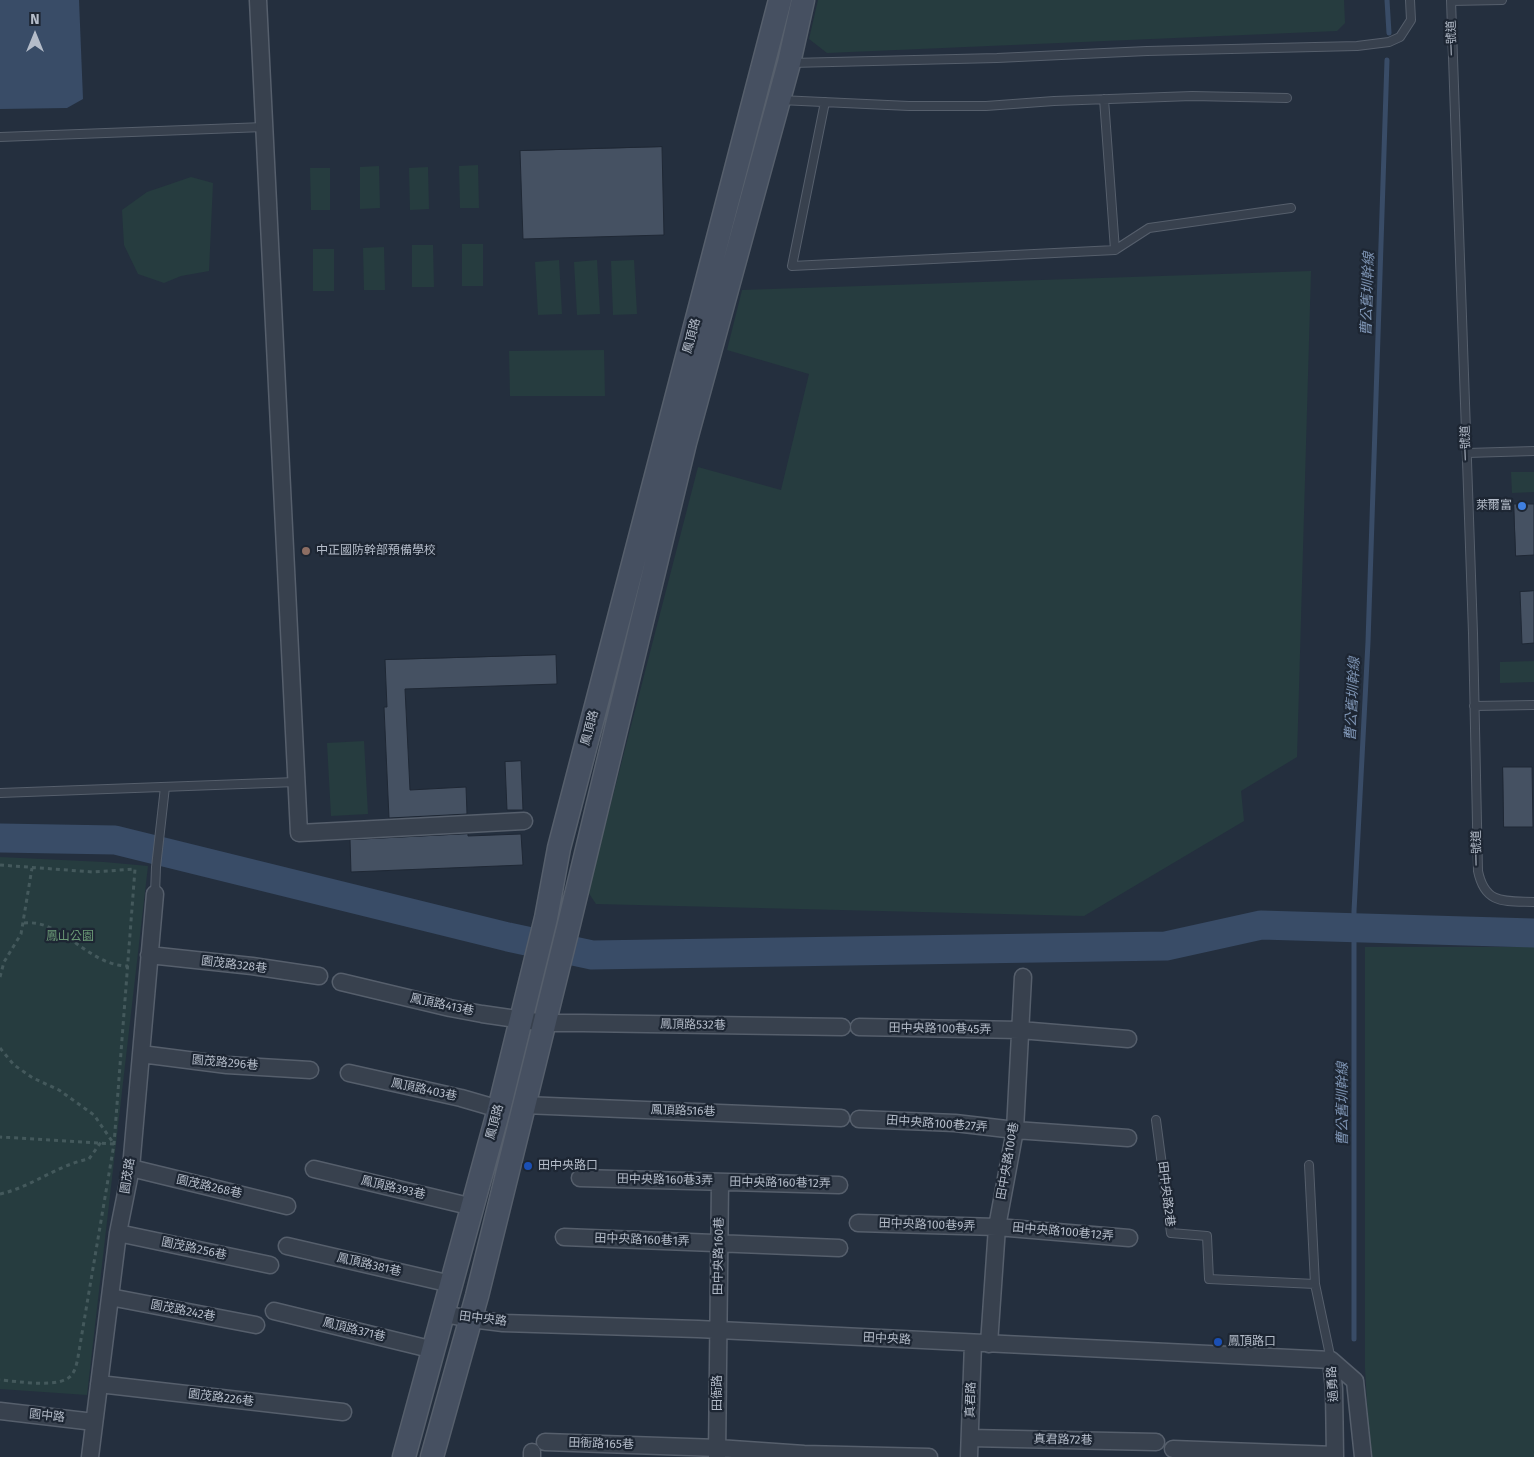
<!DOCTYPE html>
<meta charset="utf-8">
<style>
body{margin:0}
#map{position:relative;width:1534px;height:1457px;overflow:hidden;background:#242f3e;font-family:"Fira Sans",sans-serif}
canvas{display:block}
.north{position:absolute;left:10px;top:10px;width:50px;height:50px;-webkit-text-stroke:4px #1d2633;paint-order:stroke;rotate:0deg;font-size:14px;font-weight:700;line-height:20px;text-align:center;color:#b4bcc9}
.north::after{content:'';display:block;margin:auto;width:18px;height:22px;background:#b4bcc9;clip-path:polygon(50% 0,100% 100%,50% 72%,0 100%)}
</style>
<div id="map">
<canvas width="1534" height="1457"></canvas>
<div class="north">N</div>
</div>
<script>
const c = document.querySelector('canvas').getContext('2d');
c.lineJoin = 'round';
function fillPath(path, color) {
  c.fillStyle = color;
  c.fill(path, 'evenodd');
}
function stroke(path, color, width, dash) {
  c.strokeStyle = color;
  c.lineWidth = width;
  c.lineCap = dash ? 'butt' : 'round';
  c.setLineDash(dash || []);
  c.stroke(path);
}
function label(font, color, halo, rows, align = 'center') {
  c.font = font + ' "Fira Sans","Noto Sans TC",sans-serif';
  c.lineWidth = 4.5;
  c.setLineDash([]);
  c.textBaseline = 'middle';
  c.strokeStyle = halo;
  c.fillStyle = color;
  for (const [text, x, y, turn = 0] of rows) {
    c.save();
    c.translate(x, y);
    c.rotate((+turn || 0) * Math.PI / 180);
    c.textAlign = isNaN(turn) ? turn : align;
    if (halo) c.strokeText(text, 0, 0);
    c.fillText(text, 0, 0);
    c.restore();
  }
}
fillPath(new Path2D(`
 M818 0H1344L1345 23 1337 31 827 53 809 39Z
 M478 165 479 208H460L459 166Z
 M379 166 380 208 360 209V167Z
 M428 167 429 209 410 210 409 168Z
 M310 168H330V210H311Z
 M191 177 213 183 209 271 181 276 164 283 138 274 124 245 122 210 147 192Z
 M462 244H483V286H462Z
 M412 245H433L434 287H412Z
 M384 247 385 290H364L363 248Z
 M313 249H334V291H313Z
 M559 260 562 314 538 315 535 262Z
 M597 260 600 314 577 315 574 262Z
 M634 260 637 314 613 315 611 261Z
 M1311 271 1297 757 1241 791 1244 821 1084 916 596 904 588 892 698 467 781 490 809 374 727 350 742 290Z
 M604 350 605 396H510L509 351Z
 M1511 472H1534V492L1512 493Z
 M1534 661V682L1500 683V662Z
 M364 741 368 814 331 816 327 743Z
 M0 857 104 862 148 866 87 1395 0 1389Z
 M1365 947H1534V1457H1370L1365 1368Z`), '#263c3f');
fillPath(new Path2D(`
 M0 0H79L83 99 67 108 0 109Z`), '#394c67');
stroke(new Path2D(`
 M1387 0 1389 33
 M1354 1339V911L1368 642 1387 60`), '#394c67', 5);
stroke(new Path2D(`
 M0 838 115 840 508 937 592 955 1166 946 1261 925 1534 933`), '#394c67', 29);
const building = new Path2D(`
 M662 147 664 235 523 239 520 151Z
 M1514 504H1534V555L1516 556Z
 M1534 591V643L1522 644 1520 592Z
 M556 655 557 684 405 689 410 790 466 787 467 814 389 818 384 707H387L385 660Z
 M521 761 523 810H507L505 762Z
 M1503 767H1532L1533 827H1504Z
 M468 834V836L521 834 523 865 351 872 350 840Z`);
fillPath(building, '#455162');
stroke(building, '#1f2835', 1);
const service = new Path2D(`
 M1451 0 1473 633 1478 871C1485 905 1505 901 1534 902
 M1451 1 1502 0
 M791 63 997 58 1147 51 1357 46 1389 42 1400 37 1411 20 1410 0
 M1104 99 1115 250
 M780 100 909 106H986L1054 101 1192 96 1287 98
 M825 102 792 266 1115 250 1149 228 1291 208
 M0 137 264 127
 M1467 453 1534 451
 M1474 706 1534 705
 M0 793 296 782
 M155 894 156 867 165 787
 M1156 1120 1171 1233 1207 1236 1209 1279 1315 1284
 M1309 1165 1315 1284 1331 1360`);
const minor = new Path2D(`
 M258 0 299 833 524 821
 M149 955 252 966 319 976
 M341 982 450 1008 482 1014 544 1023H583L842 1027
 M859 1027 1020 1030 1128 1039
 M141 1054 227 1065 310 1070
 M349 1073 461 1098 499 1109
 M524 1105 841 1118
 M859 1119 955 1123 1015 1130 1128 1138
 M131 1168 287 1206
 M314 1169 473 1207
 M580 1178 839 1185
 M858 1223 997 1227 1129 1238
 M118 1233 270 1265
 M564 1237 839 1248
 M287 1246 451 1284
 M110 1297 256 1325
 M274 1311 434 1350
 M444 1314 471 1319 503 1323 698 1329 1331 1360
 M989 1344 997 1227 1015 1130 1023 977
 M1331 1360 1355 1381 1363 1457
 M1331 1360 1334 1389 1335 1457
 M99 1384 343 1412
 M0 1411 94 1422
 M970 1438 1156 1442
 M545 1442 718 1448 804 1454 929 1457
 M1173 1449 1335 1455
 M90 1457 118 1233 131 1168 155 894
 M532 1457V1452
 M717 1457 720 1182
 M969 1457 973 1343`);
const secondary = new Path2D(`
 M404 1457 499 1109 546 918 559 848 780 0
 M432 1457 477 1296 569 924 685 443 789 63 803 0`);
stroke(service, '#565f6c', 10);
stroke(minor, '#565f6c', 19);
stroke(secondary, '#565f6c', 25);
stroke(new Path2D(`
 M0 865 93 872 135 869 114 1144 78 1357C77 1362 76 1368 73 1373 64 1390 17 1381 0 1380
 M24 923C63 919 88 966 128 966
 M0 977 4 962 21 934 32 868
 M0 1048 14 1065 33 1078 59 1090 94 1115 114 1144 0 1137
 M0 1194C32 1187 57 1165 89 1159L101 1142`), '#44595c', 3, [4, 4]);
stroke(service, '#38414e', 8);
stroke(minor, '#38414e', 16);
stroke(secondary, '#465061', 22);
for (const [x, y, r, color] of [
 [1522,506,5,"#3f7fe0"],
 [306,551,5,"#8d6e63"],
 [528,1166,5,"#1a4fb4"],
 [1218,1342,5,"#1a4fb4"]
]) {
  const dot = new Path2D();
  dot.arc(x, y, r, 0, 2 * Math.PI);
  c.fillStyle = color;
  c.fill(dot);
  stroke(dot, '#1d2633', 2);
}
label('12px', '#b4bcc9', '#1d2633', [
 ["一號道",1452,38,-92],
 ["鳳頂路",692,336,-75],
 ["一號道",1466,443,-92],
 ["鳳頂路",590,728,-75],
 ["一號道",1477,848,-91],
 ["園茂路328巷",234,965,7],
 ["鳳頂路413巷",442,1005,12],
 ["鳳頂路532巷",693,1025,1],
 ["田中央路100巷45弄",940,1029,1],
 ["園茂路296巷",225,1063,5],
 ["鳳頂路403巷",424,1090,12],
 ["鳳頂路516巷",683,1111,2],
 ["鳳頂路",495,1122,-75],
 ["田中央路100巷27弄",937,1124,4],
 ["田中央路100巷",1008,1161,-80],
 ["園茂路",128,1176,-81],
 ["田中央路160巷3弄",665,1180,1],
 ["田中央路160巷12弄",780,1183,1],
 ["園茂路268巷",209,1187,13],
 ["鳳頂路393巷",393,1188,13],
 ["田中央路2巷",1166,1194,83],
 ["田中央路100巷9弄",927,1225,2],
 ["田中央路100巷12弄",1063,1232,5],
 ["田中央路160巷1弄",642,1240,2],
 ["園茂路256巷",194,1249,12],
 ["田中央路160巷",719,1256,-89],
 ["鳳頂路381巷",369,1265,13],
 ["園茂路242巷",183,1311,11],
 ["田中央路",483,1319,7],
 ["鳳頂路371巷",354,1330,14],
 ["田中央路",887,1339,3],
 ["過勇路",1333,1384,-94],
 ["田衙路",718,1393,-90],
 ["園茂路226巷",221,1398,7],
 ["真君路",971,1400,-88],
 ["園中路",47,1416,6],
 ["真君路72巷",1063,1440,1],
 ["田衙路165巷",601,1444,2]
]);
label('12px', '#b4bcc9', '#1d2633', [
 ["萊爾富",1512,506,"right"],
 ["中正國防幹部預備學校",316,551],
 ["田中央路口",538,1166],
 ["鳳頂路口",1228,1342]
], 'left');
label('12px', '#6b9a76', '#1d2633', [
 ["鳳山公園",70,937]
]);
label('italic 14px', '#7c92b1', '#1d2633', [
 ["曹公舊圳幹線",1368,294,-88],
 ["曹公舊圳幹線",1353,699,-87],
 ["曹公舊圳幹線",1343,1104,-90]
]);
</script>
